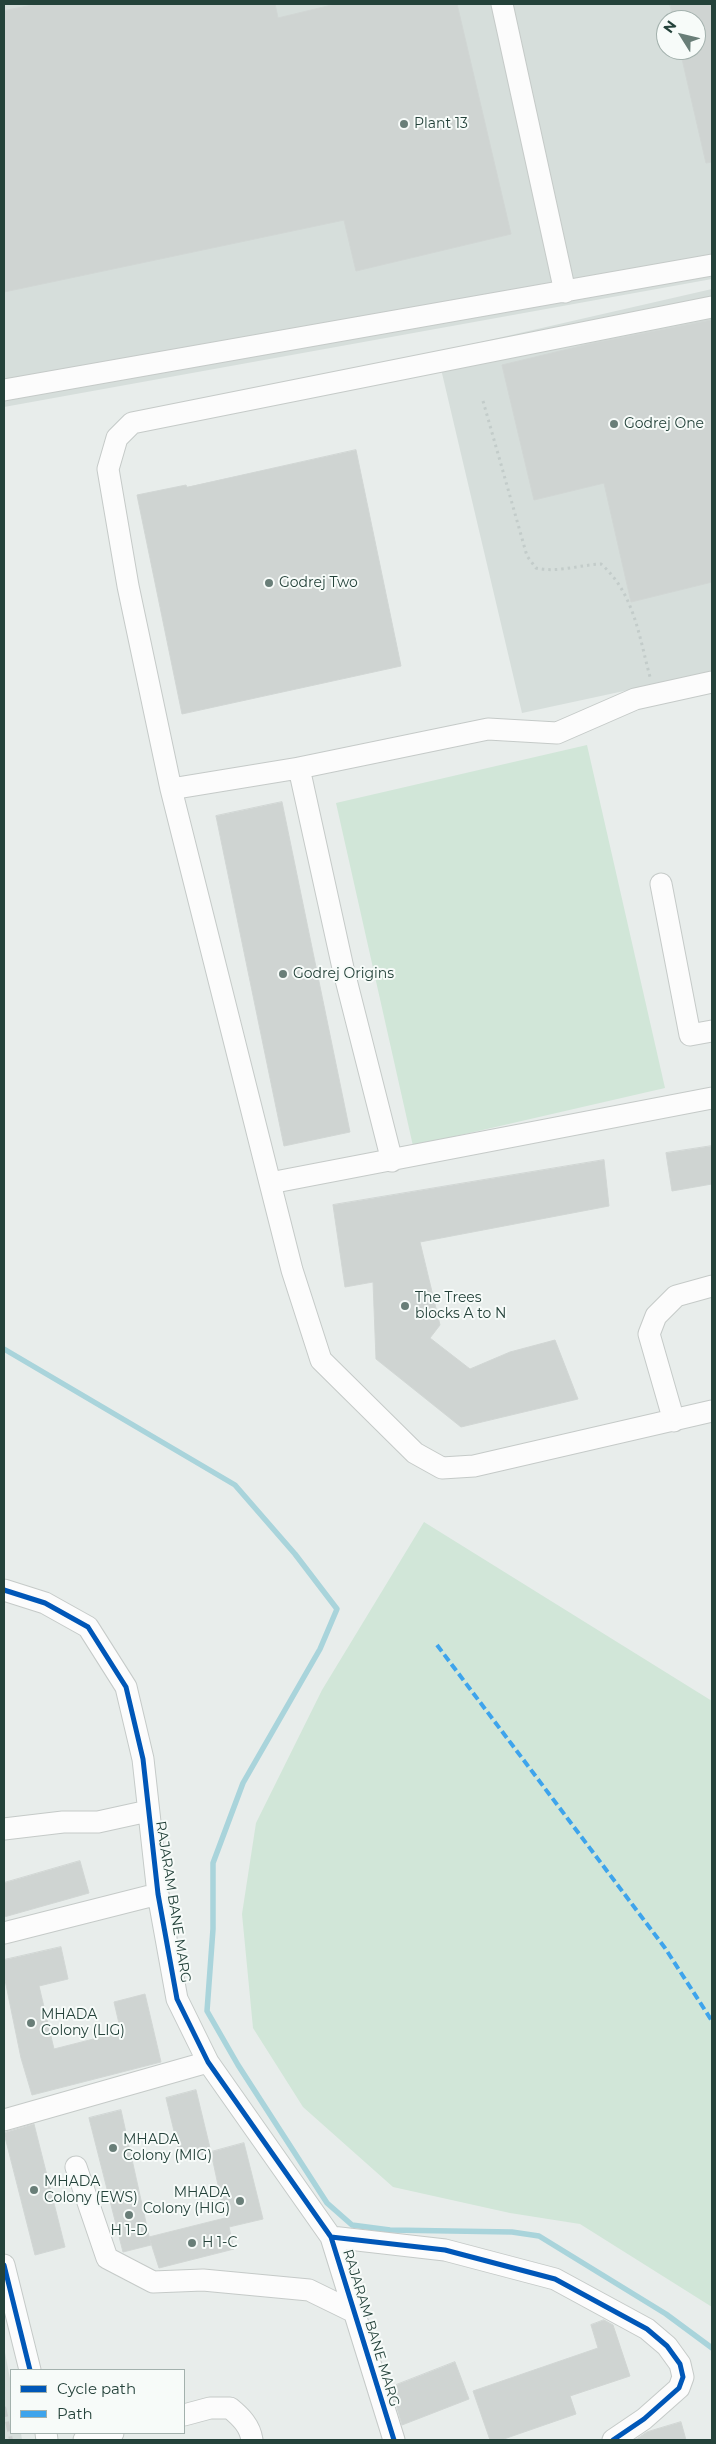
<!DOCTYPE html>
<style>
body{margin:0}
#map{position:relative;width:716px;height:2444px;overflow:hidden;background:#e8edeb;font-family:Montserrat,sans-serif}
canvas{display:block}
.frame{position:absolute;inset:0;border:5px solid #24423a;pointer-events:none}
.legend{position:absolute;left:10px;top:2369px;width:175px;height:65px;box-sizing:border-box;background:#f7fbf9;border:1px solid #a3b1ad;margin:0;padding:6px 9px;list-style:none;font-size:15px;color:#24423a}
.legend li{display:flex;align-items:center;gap:10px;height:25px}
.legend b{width:25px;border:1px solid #a3b1ad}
.north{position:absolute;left:656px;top:10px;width:50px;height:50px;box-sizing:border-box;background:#f7fbf9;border:1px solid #a3b1ad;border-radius:50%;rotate:306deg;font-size:14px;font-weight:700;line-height:20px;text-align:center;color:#24423a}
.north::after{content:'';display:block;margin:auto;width:18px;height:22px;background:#697e78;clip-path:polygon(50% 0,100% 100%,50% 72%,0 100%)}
</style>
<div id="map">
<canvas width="716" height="2444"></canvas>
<div class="frame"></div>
<ul class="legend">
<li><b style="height:6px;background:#0057b8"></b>Cycle path</li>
<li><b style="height:6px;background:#3ea4ec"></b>Path</li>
</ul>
<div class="north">N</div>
</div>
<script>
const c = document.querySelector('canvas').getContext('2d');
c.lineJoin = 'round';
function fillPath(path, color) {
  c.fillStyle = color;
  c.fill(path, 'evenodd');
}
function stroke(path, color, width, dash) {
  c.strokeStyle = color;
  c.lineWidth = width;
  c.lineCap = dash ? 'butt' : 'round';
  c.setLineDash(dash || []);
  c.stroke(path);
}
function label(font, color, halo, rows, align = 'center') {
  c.font = font + ' Montserrat,sans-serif';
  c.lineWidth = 4;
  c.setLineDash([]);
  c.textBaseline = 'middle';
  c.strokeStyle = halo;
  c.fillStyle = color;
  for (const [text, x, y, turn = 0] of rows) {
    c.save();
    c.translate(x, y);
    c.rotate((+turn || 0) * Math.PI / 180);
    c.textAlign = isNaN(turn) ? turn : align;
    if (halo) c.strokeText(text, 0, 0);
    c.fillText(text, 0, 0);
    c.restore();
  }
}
fillPath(new Path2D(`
 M4 4H712V279L4 407ZM666 20H696V50H666Z
 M712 289V672L522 713 437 352Z
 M4 2347 11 2384V2433H21L22 2440H4Z`), '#d6dedb');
fillPath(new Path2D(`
 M587 745 665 1088 413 1146 336 803Z
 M424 1522 712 1701V2307L580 2224 510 2213 393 2187 303 2107 253 2028 242 1914 256 1823 322 1690Z`), '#d1e6d8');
stroke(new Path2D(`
 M4 1349 235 1485 295 1554 337 1609 320 1649 243 1783 213 1863V1929L207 2011 238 2065 327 2203 352 2225 390 2230 512 2232 539 2236 666 2314 712 2348`), '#a9d4db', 5.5);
const building = new Path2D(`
 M38 4H275L278 18 336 4H457L511 234 356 271 344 220 4 292V11Z
 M670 4H712V162L706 163 680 50H696V20H674Z
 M712 320V582L631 602 604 483 534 500 502 365 589 344Z
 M356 450 401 666 182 714 137 495 186 485 187 487Z
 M282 802 350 1132 284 1146 216 816Z
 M712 1146V1184L672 1191 666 1153Z
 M604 1160 609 1206 420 1242 440 1325 430 1338 470 1369 510 1352 555 1340 578 1399 461 1427 376 1359 373 1282 345 1287 333 1205Z
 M80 1861 89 1893 4 1917V1883Z
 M61 1947 68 1979 39 1986 54 2049 121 2032 114 2002 145 1994 161 2062 32 2095 21 2058 4 1975V1960Z
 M196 2090 211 2152 181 2160 166 2098Z
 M121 2110 151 2245 123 2252 89 2118Z
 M34 2124 65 2247 35 2255 4 2133Z
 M244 2143 263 2219 229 2227 234 2249 159 2268 149 2237 225 2218 211 2152Z
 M604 2320 613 2325 630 2376 570 2396 576 2414 501 2440H490L473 2391 598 2348 591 2325Z
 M455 2362 469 2399 402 2425 391 2387Z
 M681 2422 686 2440H635L647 2432Z`);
fillPath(building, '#cfd4d2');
stroke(building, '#d1d6d4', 1);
const minor = new Path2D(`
 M502 4 565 292
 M4 390 712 265
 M299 768 343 968 392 1161
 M171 789 299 768 488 729 557 733 635 699 712 682
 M661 884 690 1035 712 1031
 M712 1098 270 1183 292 1270 321 1360 415 1453 442 1468 474 1466 712 1411
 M270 1183 171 789 128 586 108 469 117 438 132 423 712 307
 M674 1421 649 1334 656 1316 676 1296 712 1286
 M4 1590 45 1603 88 1627 126 1687 143 1759 158 1894 177 1999 208 2062 331 2237 394 2440
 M4 1829 63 1822H98L148 1811
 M4 1933 158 1894
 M4 2120 208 2062
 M76 2167 107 2258 153 2282 203 2280 309 2290 354 2312
 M331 2237 445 2250 555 2279 647 2329 667 2346 680 2364 683 2377 679 2388 644 2419 613 2440
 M4 2265 30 2370
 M184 2415 210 2408H230C241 2417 250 2426 252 2440
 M46 2433 47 2440
 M84 2440 113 2433`);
stroke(minor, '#c5cac8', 23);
stroke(new Path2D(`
 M483 401 527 556 536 568C557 573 579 565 601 564 634 593 639 636 650 677`), '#c3ccca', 3, [2.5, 4]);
stroke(minor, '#fcfcfc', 21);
stroke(new Path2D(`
 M4 2407 11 2440`), '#c9cdcc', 4, [10, 5]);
stroke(new Path2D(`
 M437 1645 665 1948 712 2021`), '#3ea4ec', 4, [8, 4]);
stroke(new Path2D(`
 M4 1590 45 1603 88 1627 126 1687 143 1759 158 1894 177 1999 208 2062 331 2237 394 2440
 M331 2237 445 2250 555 2279 647 2329 667 2346 680 2364 683 2377 679 2388 644 2419 613 2440
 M4 2265 30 2370`), '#0057b8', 5);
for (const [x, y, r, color] of [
 [404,124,5,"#697e78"],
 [614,424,5,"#697e78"],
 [269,583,5,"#697e78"],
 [283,974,5,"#697e78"],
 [405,1306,5,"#697e78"],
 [31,2023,5,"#697e78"],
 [113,2148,5,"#697e78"],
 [34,2190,5,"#697e78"],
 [240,2201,5,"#697e78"],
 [129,2215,5,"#697e78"],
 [192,2243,5,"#697e78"]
]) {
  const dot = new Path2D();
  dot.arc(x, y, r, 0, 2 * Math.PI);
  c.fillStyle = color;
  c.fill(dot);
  stroke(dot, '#f7fbf9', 2);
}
label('14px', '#24423a', '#f7fbf9', [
 ["Plant 13",414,124],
 ["Godrej One",624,424],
 ["Godrej Two",279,583],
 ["Godrej Origins",293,974],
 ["The Trees",415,1298],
 ["blocks A to N",415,1314],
 ["MHADA",41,2015],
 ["Colony (LIG)",41,2031],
 ["MHADA",123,2140],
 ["Colony (MIG)",123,2156],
 ["MHADA",44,2182],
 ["Colony (EWS)",44,2198],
 ["MHADA",230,2193,"right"],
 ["Colony (HIG)",230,2209,"right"],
 ["H 1-D",129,2231,"center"],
 ["H 1-C",202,2243]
], 'left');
label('14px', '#24423a', '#f7fbf9', [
 ["RAJARAM BANE MARG",173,1902,81],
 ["RAJARAM BANE MARG",371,2328,73]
]);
</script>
